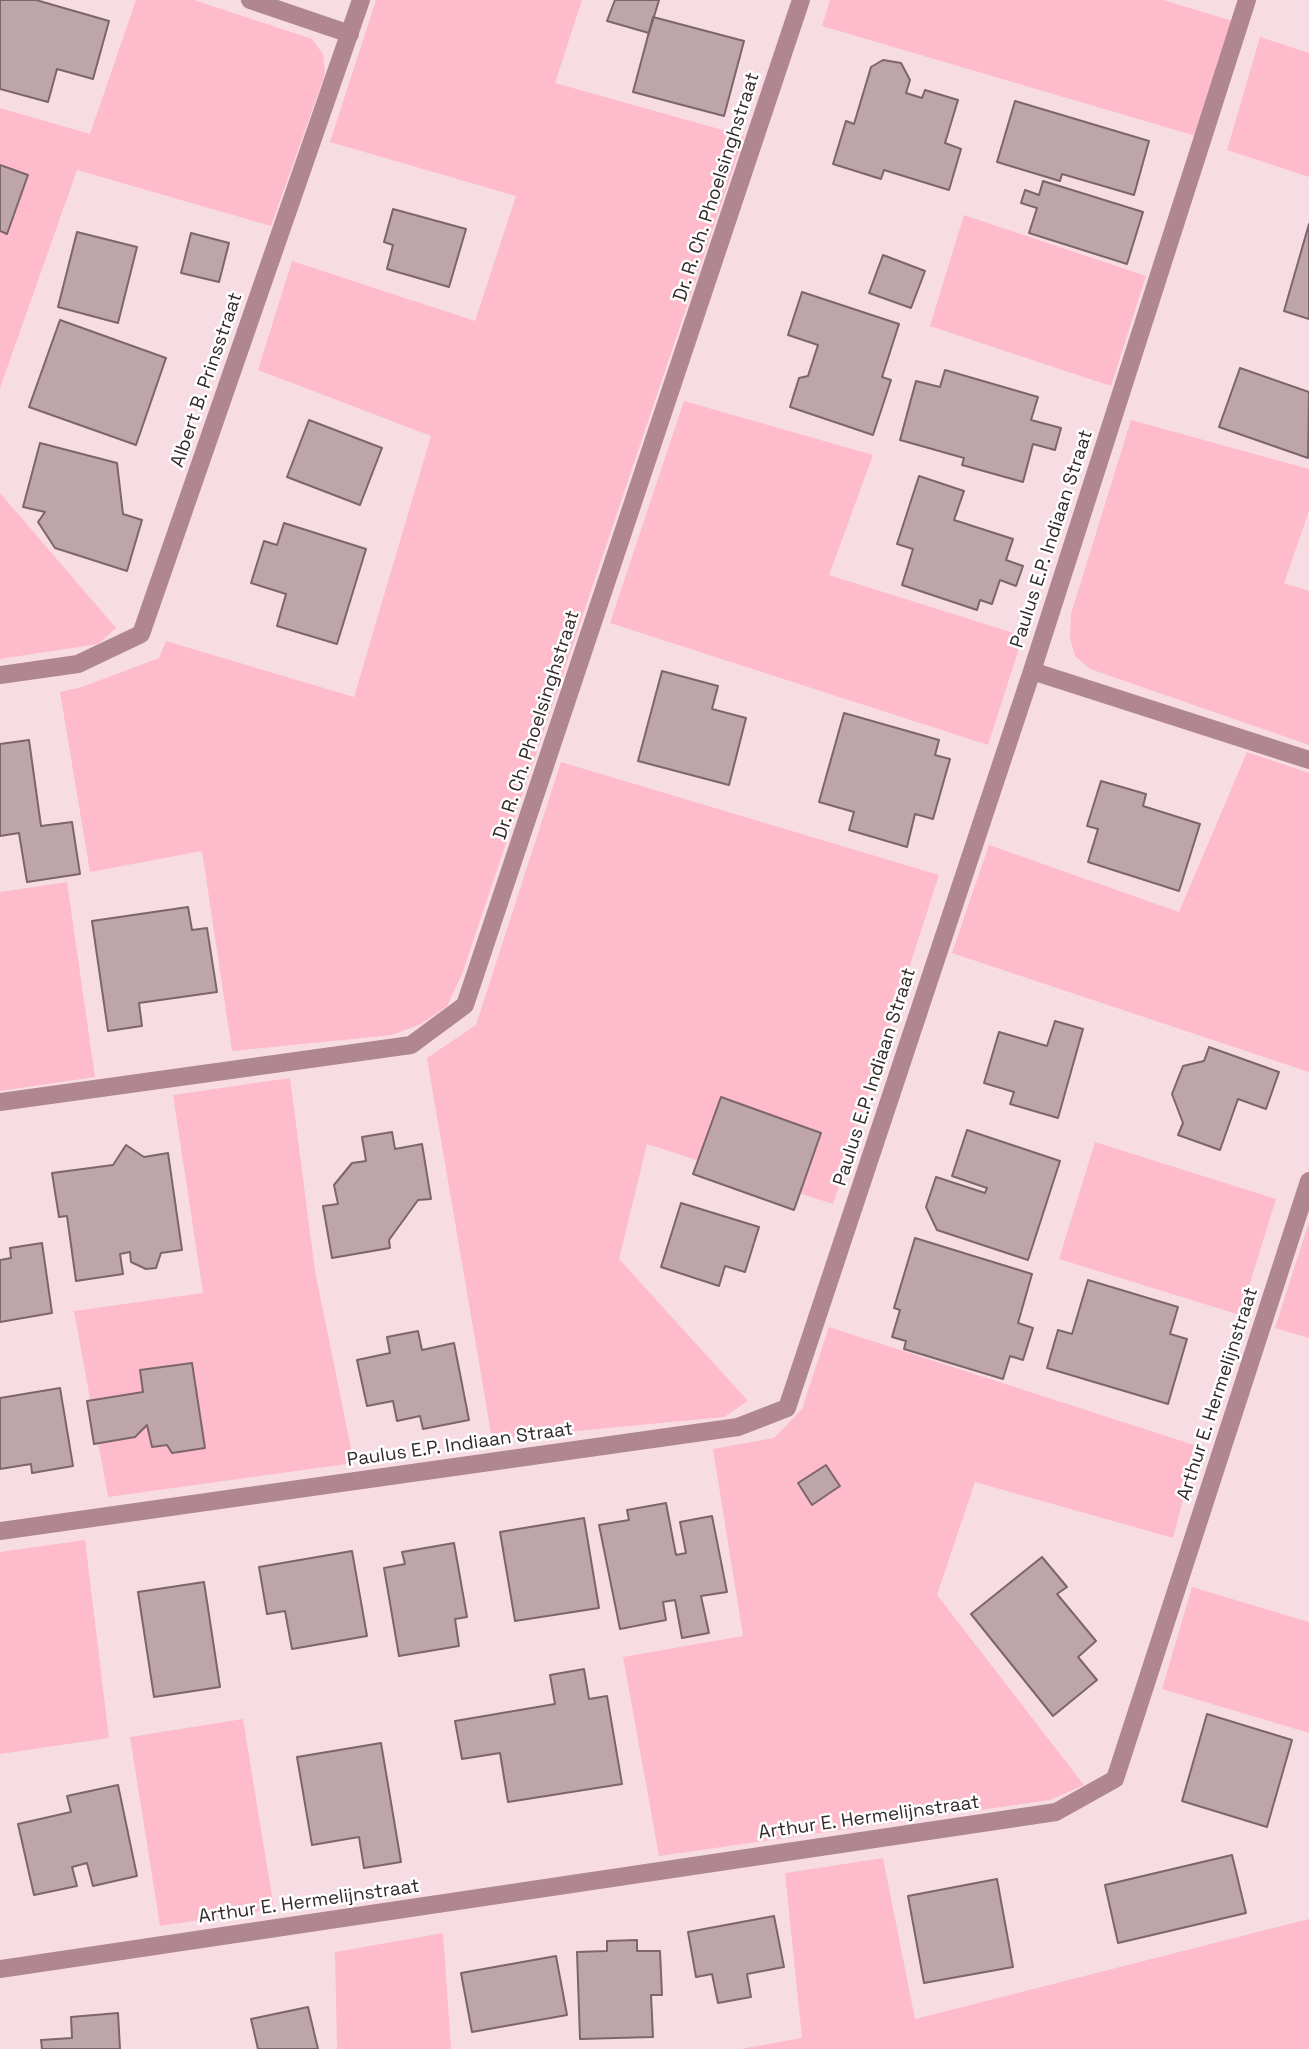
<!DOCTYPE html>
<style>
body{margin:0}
canvas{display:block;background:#f7dde3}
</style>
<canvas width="1309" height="2049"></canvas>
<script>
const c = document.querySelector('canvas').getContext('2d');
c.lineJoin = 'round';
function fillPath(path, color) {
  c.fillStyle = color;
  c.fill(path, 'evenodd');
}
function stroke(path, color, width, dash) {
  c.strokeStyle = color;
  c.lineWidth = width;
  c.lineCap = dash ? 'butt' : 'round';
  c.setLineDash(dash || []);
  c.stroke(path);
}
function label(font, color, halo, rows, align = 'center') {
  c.font = font + ' "Space Grotesk",sans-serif';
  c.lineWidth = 5;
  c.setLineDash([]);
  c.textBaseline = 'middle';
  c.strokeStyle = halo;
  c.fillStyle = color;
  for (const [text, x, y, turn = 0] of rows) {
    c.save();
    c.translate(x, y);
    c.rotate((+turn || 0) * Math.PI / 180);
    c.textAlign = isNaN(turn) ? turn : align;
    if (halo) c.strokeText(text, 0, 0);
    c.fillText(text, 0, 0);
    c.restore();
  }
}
fillPath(new Path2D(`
 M136 0H194L312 39 323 54 325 74 271 226 77 170 0 388V108L90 134Z
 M376 0H582L555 83 744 136 462 974 447 1006 421 1024 392 1035 232 1051 202 851 90 872 60 692 82 687 159 658 166 641 354 697 431 436 258 370 292 261 475 321 516 196 330 142Z
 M830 0H1163L1233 21 1196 136 822 26Z
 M1260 37 1309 53V177L1227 150Z
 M964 215 1146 276 1111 386 930 326Z
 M684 401 873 455 829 575 1023 636 988 745 610 623Z
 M1131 420 1309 469V511L1284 583 1309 591V745L1090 669 1075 656 1070 638 1071 614Z
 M0 493 116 628 98 644 0 659Z
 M1247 752 1309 773V1072L952 953 989 845 1179 912Z
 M561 762 939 875 833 1204 647 1144 619 1259 748 1401 724 1417 492 1439 427 1058 476 1025Z
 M67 882 95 1077 0 1091V892Z
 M290 1078 315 1271 354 1463 108 1497 74 1311 203 1293 173 1095Z
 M1095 1142 1276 1199 1240 1315 1059 1259Z
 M1309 1222V1338L1275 1328Z
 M829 1327 1197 1446 1173 1538 975 1482 937 1595 1084 1785 1050 1800 659 1856 623 1657 743 1636 713 1449 774 1438 802 1409Z
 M85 1540 109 1738 0 1754V1552Z
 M1192 1587 1309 1622V1733L1162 1689Z
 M243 1719 274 1909 160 1926 130 1737Z
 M883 1858 915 2019 1309 1919V2049H741L802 2038 785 1873Z
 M443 1933 451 2049H337L335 1952Z`), '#febbcc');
const building = new Path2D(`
 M0 0H36L109 21 93 79 57 69 48 102 0 89Z
 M615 0H659L649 33 607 21Z
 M653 17 744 41 724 116 633 92Z
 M883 60 901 63 910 80 906 93 922 98 925 90 958 100 945 143 961 149 949 190 884 170 881 179 833 164 846 121 854 124 871 67Z
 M1015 101 1149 141 1134 195 1062 174 1060 181 997 162Z
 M0 165 28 175 7 234 0 231Z
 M1043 181 1143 212 1127 264 1029 233 1037 208 1021 203 1025 190 1039 195Z
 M393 209 466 229 449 287 387 269 393 245 384 242Z
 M1309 224V319L1284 311Z
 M77 232 137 247 118 323 58 307Z
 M191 233 229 243 219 282 181 273Z
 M883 255 925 271 911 308 869 293Z
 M802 292 899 324 882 377 891 380 873 435 790 407 799 378 808 376 818 345 788 335Z
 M60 320 166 358 136 445 29 407Z
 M1240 368 1309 392 1308 458 1219 427Z
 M945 370 1038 397 1031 420 1061 428 1055 450 1033 444 1023 482 962 465 964 458 900 440 916 381 940 387Z
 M309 420 382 448 360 505 287 477Z
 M40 443 117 463 123 514 142 520 127 571 55 548 38 522 45 512 23 507Z
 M919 476 964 491 954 520 1013 539 1006 560 1023 566 1016 586 1000 580 992 604 980 600 977 610 902 585 913 549 897 544Z
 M284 523 366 549 337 644 277 626 286 594 251 583 264 541 277 545Z
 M662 671 718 686 712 709 746 718 729 785 638 761Z
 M844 713 939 740 935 755 950 759 933 819 915 814 907 847 849 830 854 812 819 802Z
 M29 740 41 826 72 822 80 874 27 882 19 833 0 836V744Z
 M1101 781 1146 794 1143 806 1200 824 1179 891 1088 862 1098 829 1087 826Z
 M188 907 192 930 207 928 217 992 139 1003 142 1026 108 1031 92 921Z
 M1055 1021 1083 1029 1058 1118 1010 1104 1014 1092 984 1083 999 1032 1047 1046Z
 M1209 1047 1279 1072 1266 1109 1238 1099 1220 1150 1178 1135 1183 1123 1172 1094 1183 1066 1204 1061Z
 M721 1097 821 1133 794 1210 693 1174Z
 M967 1130 1060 1161 1028 1260 937 1230 926 1207 936 1177 985 1193 987 1188 952 1176Z
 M392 1132 395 1149 422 1144 431 1199 418 1200 389 1240 390 1248 332 1258 323 1206 338 1204 334 1185 352 1163 366 1161 362 1137Z
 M126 1145 144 1157 168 1153 182 1250 161 1253 156 1268 146 1269 131 1262 130 1252 120 1254 123 1274 76 1281 67 1216 59 1217 52 1173 113 1165Z
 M681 1203 759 1227 745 1272 725 1266 719 1286 661 1267Z
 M915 1238 1032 1274 1018 1323 1033 1328 1023 1360 1010 1356 1003 1379 904 1349 906 1341 892 1337 900 1310 894 1308Z
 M42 1243 52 1313 0 1322V1260L11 1258 10 1248Z
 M1088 1280 1178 1307 1170 1334 1187 1339 1168 1404 1047 1368 1058 1330 1072 1334Z
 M418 1331 422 1350 454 1343 469 1420 423 1429 420 1416 397 1421 393 1401 367 1406 357 1360 390 1353 387 1337Z
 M192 1363 205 1448 172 1453 167 1445 152 1447 147 1425 135 1437 94 1444 87 1401 143 1392 140 1370Z
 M60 1388 73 1466 32 1473 31 1464 0 1469V1398Z
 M826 1465 840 1486 812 1505 798 1483Z
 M666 1503 676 1555 686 1553 680 1522 712 1516 727 1592 701 1596 709 1633 682 1638 675 1600 663 1602 666 1620 620 1629 599 1525 629 1520 627 1510Z
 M584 1518 599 1608 515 1621 500 1532Z
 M454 1543 467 1617 455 1619 459 1646 399 1656 384 1568 405 1564 402 1552Z
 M352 1551 367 1636 292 1649 285 1611 267 1614 259 1567Z
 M1042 1557 1067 1587 1057 1594 1096 1641 1078 1657 1097 1680 1053 1716 971 1614Z
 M204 1582 220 1687 154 1697 138 1592Z
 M584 1669 589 1699 607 1696 622 1784 508 1802 500 1753 462 1759 455 1721 555 1704 550 1675Z
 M1207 1714 1292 1740 1267 1827 1182 1801Z
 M381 1743 401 1862 364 1868 359 1837 312 1845 297 1757Z
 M118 1785 137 1876 93 1886 87 1863 72 1867 77 1886 34 1895 18 1824 71 1812 67 1796Z
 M1232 1855 1246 1913 1118 1943 1105 1885Z
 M997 1879 1013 1967 924 1983 908 1896Z
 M774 1916 784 1967 747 1974 751 1997 718 2003 712 1974 696 1977 688 1932Z
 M637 1940V1951H660L662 1995H651L653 2037 580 2039 577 1952 607 1951V1941Z
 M556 1956 567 2015 472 2032 461 1973Z
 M308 2007 318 2049H258L251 2019Z
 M118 2013 120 2049H42L41 2040 72 2038 71 2017Z`);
fillPath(building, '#bda5aa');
stroke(building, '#7c656b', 2);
stroke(new Path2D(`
 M250 0 350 34
 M1032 671 1309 760
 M0 675 78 664 141 634 361 0
 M0 1102 411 1045 465 1005 801 0
 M0 1531 738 1427 787 1408 1032 671 1247 0
 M0 1969 1056 1812 1115 1779 1309 1181`), '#b08691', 18);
label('19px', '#342a2c', '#fff', [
 ["Dr. R. Ch. Phoelsinghstraat",717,187,-72],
 ["Albert B. Prinsstraat",207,380,-71],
 ["Paulus E.P. Indiaan Straat",1052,539,-72],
 ["Dr. R. Ch. Phoelsinghstraat",537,725,-72],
 ["Paulus E.P. Indiaan Straat",875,1077,-72],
 ["Arthur E. Hermelijnstraat",1218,1394,-72],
 ["Paulus E.P. Indiaan Straat",460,1445,-8],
 ["Arthur E. Hermelijnstraat",869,1818,-8],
 ["Arthur E. Hermelijnstraat",309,1902,-8]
]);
</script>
